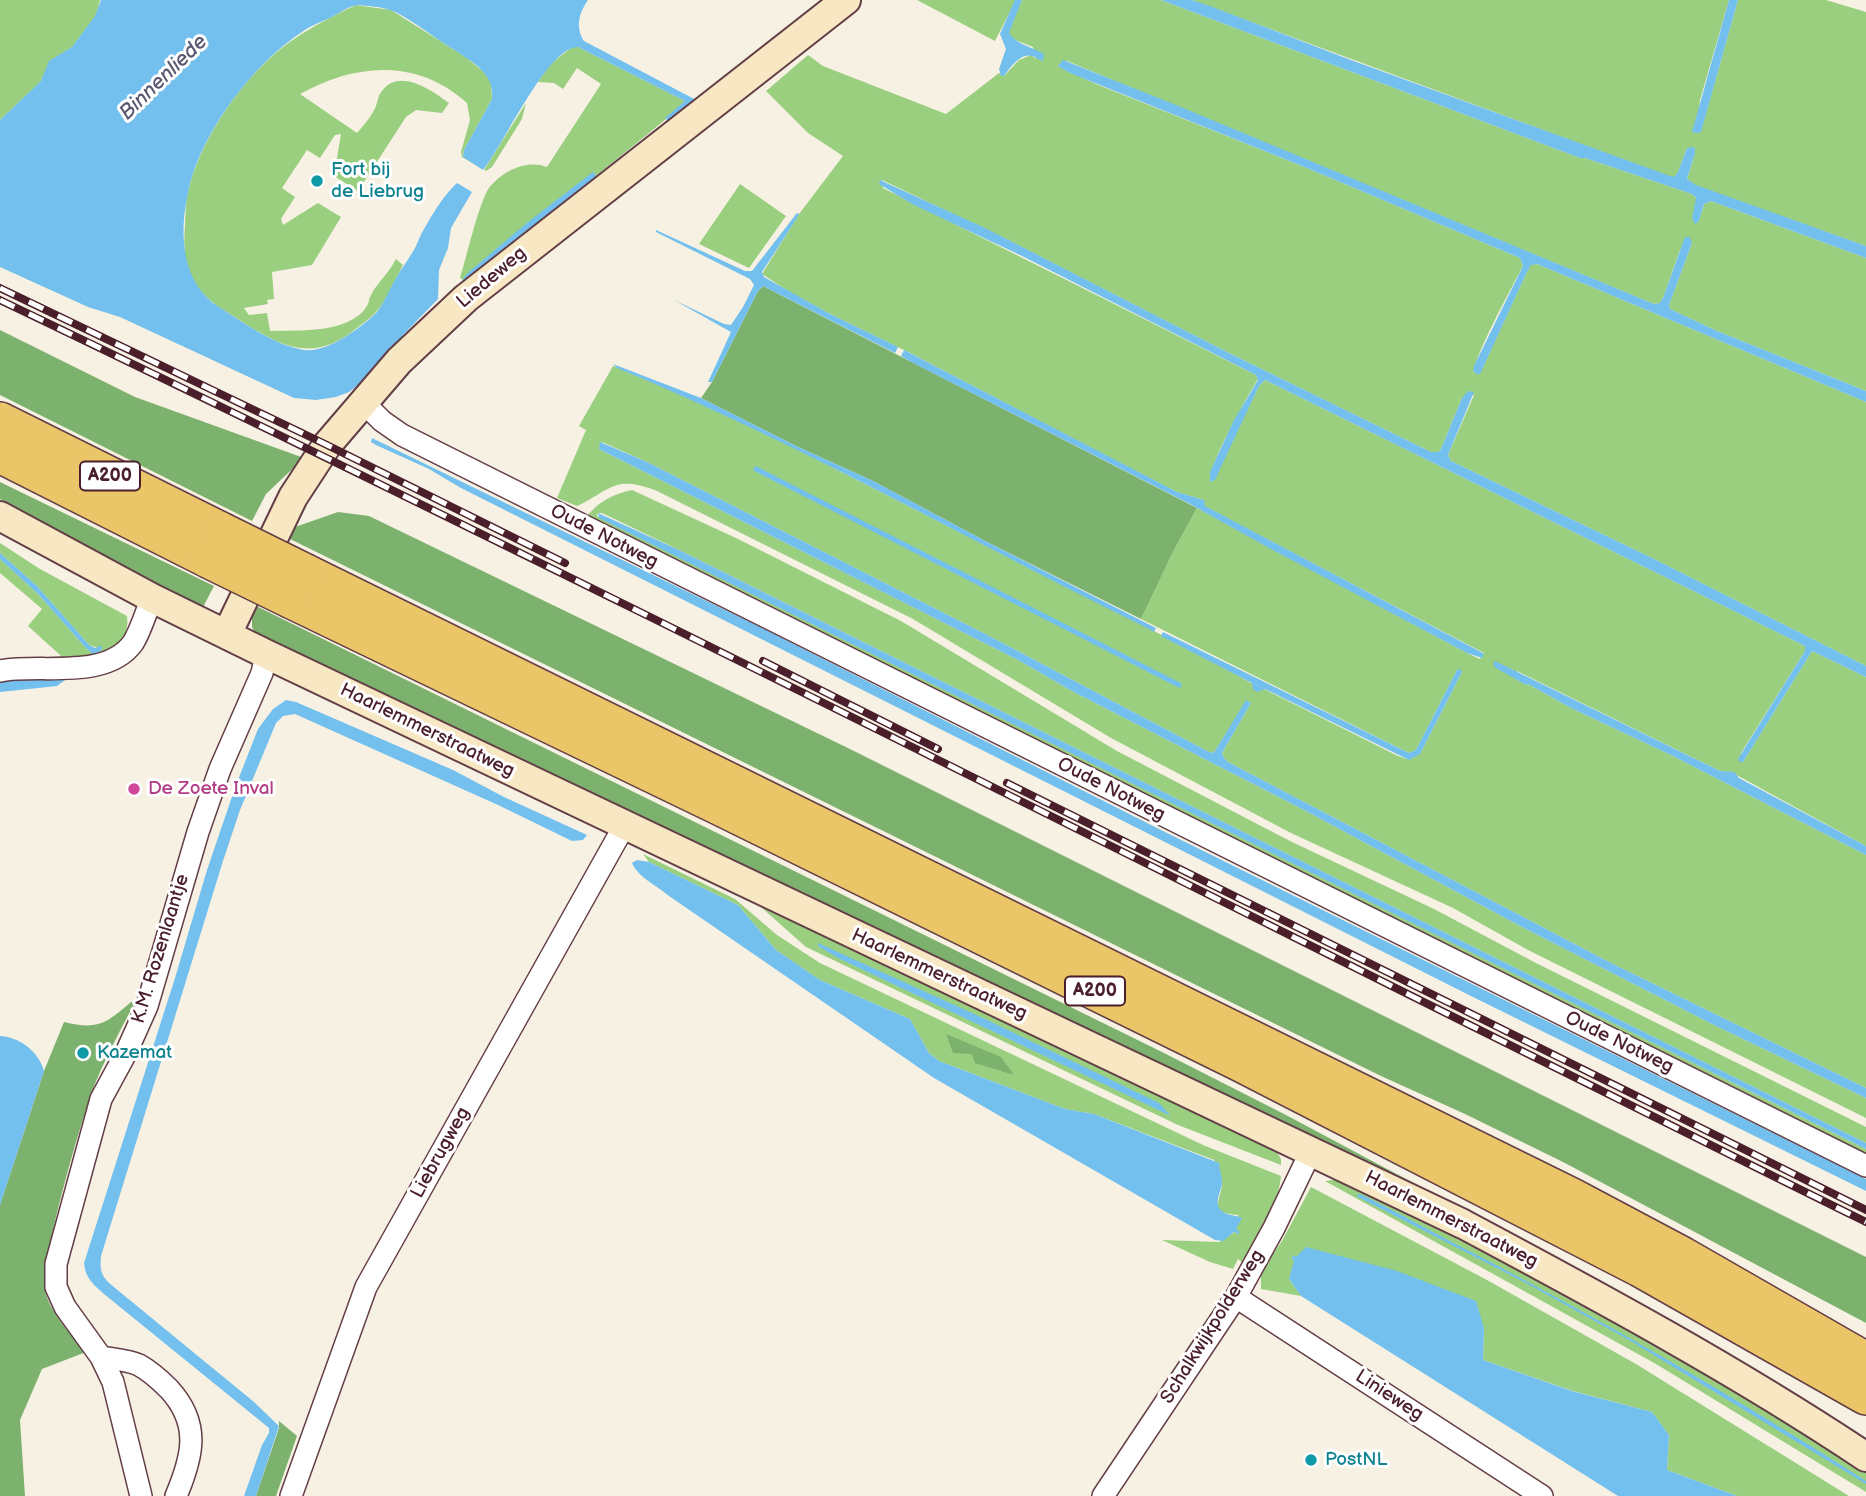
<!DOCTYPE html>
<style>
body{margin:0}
canvas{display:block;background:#f7f1e3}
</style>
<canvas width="1866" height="1496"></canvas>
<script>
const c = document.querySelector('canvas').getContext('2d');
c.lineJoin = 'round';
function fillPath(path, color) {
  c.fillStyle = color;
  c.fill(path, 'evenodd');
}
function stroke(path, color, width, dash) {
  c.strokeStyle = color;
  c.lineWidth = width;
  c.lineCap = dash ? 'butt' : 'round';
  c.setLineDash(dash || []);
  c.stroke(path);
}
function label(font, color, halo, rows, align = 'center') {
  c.font = font + ' "Balsamiq Sans",sans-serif';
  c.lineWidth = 6;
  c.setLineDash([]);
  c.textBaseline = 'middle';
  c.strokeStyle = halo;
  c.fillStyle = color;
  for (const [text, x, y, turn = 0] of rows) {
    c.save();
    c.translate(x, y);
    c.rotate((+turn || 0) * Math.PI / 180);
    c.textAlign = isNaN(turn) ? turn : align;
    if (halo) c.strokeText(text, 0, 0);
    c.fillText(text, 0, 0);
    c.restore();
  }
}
fillPath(new Path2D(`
 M0 0H100L96 16 72 47 50 61 41 81 0 120Z
 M917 0H1016L995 41Z
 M1022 0H1161L1580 158H1585L1692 194 1696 198 1699 221 1704 204 1711 201 1866 258V391L1717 331 1670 309 1669 305 1692 243 1680 250 1663 298 1660 303 1654 304 1067 61H1063L1058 66 1096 84 1307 168 1520 258 1523 266C1513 285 1474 357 1474 372L1480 373 1526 274 1531 264H1537L1866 402V666L1652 558 1451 461 1448 455 1474 395 1462 398 1441 449 1438 452H1431L1227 352 1004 238 882 180 883 188 1256 375 1258 379C1246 399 1209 463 1210 483L1259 386 1265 380 1805 646V651L1741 753 1743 762 1812 651 1866 677V846L1731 772 1720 771 1517 671 1518 680 1526 685 1528 684 1571 708 1673 756 1866 855V1088L1609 962 1228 762 1224 758 1222 753 1251 703 1246 701 1215 751 1211 753 993 638 647 462 602 442 599 449 1020 661 1070 690 1304 810 1524 928 1716 1026 1866 1098V1118L1528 950 1453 908 1291 833 1111 738 913 619 655 490C614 475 612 489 577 506L557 498 586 430 579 426 613 366 676 392 763 432 1205 657 1253 684 1254 686 1264 689 1396 755 1406 759 1422 750 1462 672 1457 670 1416 750 1409 753 1141 619 1175 548 1197 508 1467 653 1480 659 1484 653 1204 506V500L1177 492 1124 465 914 355 830 314 788 291 762 274 799 214 843 156 808 133 766 91 808 55 823 66 946 114 999 73 1004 76 1019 60 1031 55 1036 59 1033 47 1015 40 1008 33Z
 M1192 0H1729L1700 100 1697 133 1701 131 1738 0H1826L1866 12V246L1696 186 1687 179 1695 153 1687 148 1678 172 1674 177H1670Z
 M356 5 391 10 467 58 485 73 491 80 492 99 464 150 463 156 484 170 526 103 522 119 492 167 486 171 462 157 461 152 470 120 467 103C417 58 356 63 300 94L357 133C364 125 372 116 376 106 378 100 378 96 382 91 399 67 433 91 449 103L442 113 416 110 406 117 358 191 334 176 341 134 335 135 320 158 307 150 282 188 295 197 281 219 283 225 318 203 341 217 312 265 272 272 274 299 267 300 268 304 244 308 249 315 267 313 270 331C298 330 350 334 367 306 371 299 367 303 371 295 377 283 389 273 396 259L403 265C395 280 388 299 377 311 371 318 363 323 357 328 315 363 283 348 241 321 222 309 201 298 191 276 183 260 184 241 185 224 186 213 185 202 188 192 199 144 234 91 270 58 296 34 325 20 356 5Z
 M572 47H578L685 101V103C613 164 538 221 465 281L460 278C466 259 479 202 489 188 502 171 527 159 547 167L601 84 577 68 563 89 554 83 538 82 549 65Z
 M740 184 786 216 749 268 699 244Z
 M632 490 736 538 901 621 1117 751 1290 841 1434 909 1536 963 1866 1127V1143L681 551 602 513H598L597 516 1866 1149V1159L584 520C596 503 612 494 632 490Z
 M0 543 40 569 127 616C132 648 94 657 71 665L28 626 42 609 0 573V559L38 594 86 648 93 654 98 648 89 645 37 586 0 553Z
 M643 854 735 899 777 935 820 963 1203 1145 1281 1176C1278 1207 1259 1237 1244 1264L1238 1259 1233 1269 1210 1262 1162 1240 1219 1242 1235 1232 1238 1234 1239 1232 1236 1230 1238 1215C1205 1213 1223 1198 1222 1182 1222 1174 1217 1166 1214 1160L1094 1114 1065 1109 939 1061 929 1053 910 1019 820 980 776 950 738 905 649 862Z
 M754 901 1275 1149 1281 1159V1165L1178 1125 806 947Z
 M1341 1179 1544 1278 1866 1468V1492L1656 1364 1325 1181Z
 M1311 1187 1487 1280 1636 1364 1849 1496H1737L1667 1470 1669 1435 1652 1412 1573 1391 1483 1360 1484 1328 1293 1256 1292 1258 1295 1261 1289 1279 1301 1296 1261 1289V1271L1282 1241Z`), '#9bcf80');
fillPath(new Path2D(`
 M763 286 1197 508 1175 548 1141 619 987 542 873 481 798 447 701 398 712 382 758 291Z
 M0 330 135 397 304 458 266 494 252 521 0 395Z
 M0 482 214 586 202 609 54 534 41 521 0 499Z
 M338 512 369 516 850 749 1866 1257V1323L1563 1162 1465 1114 1381 1076 288 538 295 527Z
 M252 604 1164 1053 1286 1115 1421 1187 1426 1195 259 640 252 627Z
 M131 1002H135C122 1027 108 1053 97 1079 84 1108 39 1265 45 1291 51 1314 71 1334 86 1352L42 1369 20 1420 25 1496H0V1205L44 1071 64 1022C97 1030 106 1024 131 1002Z
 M946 1034 1001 1057 1014 1075 975 1063 972 1054 953 1053Z
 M279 1421 297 1436 276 1496H256L279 1428Z`), '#7cb26e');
fillPath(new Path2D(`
 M101 0H588C579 13 575 27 584 41L696 100 670 123 665 118 685 101 578 47C547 47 504 145 483 170L463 157 464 150 492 99C495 73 472 62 453 49 437 40 406 15 390 10 381 7 368 6 359 5 350 5 338 14 330 18 321 22 310 26 302 32 252 65 200 134 188 193 179 233 181 283 219 307 244 323 274 345 304 350 327 353 361 328 377 312 384 303 389 290 395 280 400 270 407 262 412 253 417 246 419 237 424 229 433 213 444 195 457 183L472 192 451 228 448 248 439 270 438 299 403 335 366 379 349 392 336 397 316 400 294 398 120 317 88 307 0 267V120L41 81 49 61 72 47 95 16Z
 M1015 0H1022L1009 33C1016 44 1032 47 1044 54L1043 61C1039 60 1036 57 1032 56 1021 52 1009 69 1004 76H1001L999 69 1006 49 1000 34Z
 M1161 0H1192L1210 6 1351 60 1670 176 1674 177 1678 172 1687 148 1692 147 1695 148V153L1687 179 1696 185 1866 246V258L1711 201 1704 204 1699 221 1695 224 1692 218 1696 198 1692 194 1585 158H1580Z
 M1729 0H1738L1701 132 1697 133 1692 132Z
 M1063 60 1176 105 1654 304 1660 303 1663 298 1685 237H1690L1692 243 1669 305 1670 309 1717 331 1866 391V402L1537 264 1531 265 1526 274 1480 374H1476L1473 370 1474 366 1523 266 1520 258 1307 168 1070 73 1058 66Z
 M593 172 598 178 466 283 463 278 470 271 528 222Z
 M880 180 987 229 1227 352 1431 452H1438L1441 449 1462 398 1468 391 1474 392 1448 455 1451 461 1652 558 1866 666V677L1812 651 1743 762H1740L1738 759 1741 754 1805 651V646L1265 380 1259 386 1220 469 1215 480 1210 482V472L1234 420 1258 380 1256 375 1022 256 912 204 879 184Z
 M797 213 799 214 797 218 762 272 764 277 830 314 898 347 895 353 763 286 758 291 712 382H708L731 332 674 300 724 324 731 325 743 307 754 285 750 279 656 232V230L745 271H752Z
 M904 350 1177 492 1204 500 1205 506 1481 652 1484 654 1482 658 1467 653 1269 548 1190 504 917 365 901 356Z
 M613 364 701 398 798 447 873 481 987 542 1156 628 1154 632 1147 628C970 541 799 443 617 368Z
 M372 438 760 627 1159 829 1866 1179V1191L1473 997 461 488 429 469 376 445 371 442Z
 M600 442 647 462 993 638 1211 753 1215 751 1246 700 1251 703 1222 753 1224 758 1228 762 1609 962 1866 1088V1098L1716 1026 1524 928 1304 810 1070 690 1020 661 599 449Z
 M598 513 681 551 1866 1143V1149L599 518Z
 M0 553 37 586 89 645 95 648 100 646 102 647 101 651 93 654 86 648 38 594 0 559Z
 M1163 632 1409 753 1416 750 1457 670 1460 669 1462 672 1420 754 1409 760 1265 689 1257 692 1253 689 1252 683 1161 636Z
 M1495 661 1720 771 1734 772 1739 778 1866 846V855L1673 756 1571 708 1528 684 1526 685 1496 668 1493 664Z
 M62 676 65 680 57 686 0 692V679Z
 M286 700 296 702 453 770 504 797 587 835 583 840 572 841 498 805 295 714 283 716 276 723 240 810 223 861 101 1256C100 1268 100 1274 109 1283L254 1402 279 1426 256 1496H244L262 1445 269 1433V1428L104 1294C94 1285 85 1278 84 1263L175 978 207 870 236 785 258 729 273 709Z
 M637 860 649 862 738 905 776 950 820 980 910 1019 929 1053 939 1061 1065 1109 1094 1114 1219 1163C1219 1169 1222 1175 1222 1181 1223 1191 1210 1205 1225 1213 1231 1216 1236 1215 1242 1218L1236 1229 1240 1232 1238 1234 1234 1232 1223 1241 1215 1240 934 1078 669 896C656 885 638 877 632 863Z
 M818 943 983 1018 1159 1103 1171 1116 838 958 818 946Z
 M0 1036C20 1037 39 1052 44 1071L0 1205Z
 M1360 1194C1398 1212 1435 1234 1473 1253 1608 1323 1738 1399 1866 1481V1484L1629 1340 1526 1283 1358 1197 1356 1195Z
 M1306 1247 1397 1271 1476 1301 1484 1328 1483 1360 1572 1391 1652 1412 1669 1435 1667 1470 1737 1496H1618L1301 1296 1289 1279 1294 1261 1292 1258 1293 1255 1296 1257Z`), '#73c0ee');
stroke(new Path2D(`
 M756 469 1179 685`), '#73c0ee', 5);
const street = new Path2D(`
 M364 403 382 421 402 435 1866 1166
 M0 671C39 663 105 681 133 643 141 630 146 612 152 598
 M1236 1297 1542 1496
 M101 1357C113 1359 129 1360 139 1365 150 1371 160 1380 169 1389 201 1424 193 1456 176 1496
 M141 1496 113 1382 101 1357 65 1307 56 1287V1264L101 1099 126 1053 147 1006 198 832 220 769 262 673 266 654
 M291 1496 366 1287 618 837 622 824
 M1103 1496 1236 1297 1274 1228 1311 1151`);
const secondary = new Path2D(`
 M0 516 152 598 266 654 1463 1224C1600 1297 1737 1371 1866 1457
 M227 634 293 497 327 445 399 361 466 298 846 0`);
const highway = new Path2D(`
 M0 421 221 531
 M0 454 208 559
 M306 573 1572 1197 1683 1256 1866 1361
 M292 600 719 806 1241 1063 1640 1268 1866 1396`);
stroke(street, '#643e47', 24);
stroke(secondary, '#643e47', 32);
stroke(highway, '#643e47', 40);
stroke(street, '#fff', 21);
stroke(secondary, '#f7e8c3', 28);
stroke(highway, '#eac669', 37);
const rail = new Path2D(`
 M0 288 327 445 565 563
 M0 300C626 600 1244 914 1866 1222
 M763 661 938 749
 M1007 783 1866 1210`);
stroke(rail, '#4a1f2b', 8);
stroke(rail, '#fff', 5, [16]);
const highwayBridge = new Path2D(`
 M221 531 306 573
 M208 559 292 600`);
stroke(highwayBridge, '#643e47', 40, []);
stroke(highwayBridge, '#eac669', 37);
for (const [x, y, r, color] of [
 [317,181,7,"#0f9aa8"],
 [134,789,7,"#d1479c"],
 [83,1053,7,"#0f9aa8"],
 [1311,1460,7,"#0f9aa8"]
]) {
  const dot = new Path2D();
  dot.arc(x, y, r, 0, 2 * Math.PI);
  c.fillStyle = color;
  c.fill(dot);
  stroke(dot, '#fff', 2.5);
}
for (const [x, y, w] of [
 [110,476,60],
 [1095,991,60]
]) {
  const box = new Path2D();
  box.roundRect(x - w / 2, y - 14.5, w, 29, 5);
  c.fillStyle = '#fff';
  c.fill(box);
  stroke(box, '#4a1f2b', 2);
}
label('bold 18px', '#4a1f2b', null, [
 ["A200",110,476],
 ["A200",1095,991]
]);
label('19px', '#0d838f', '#fff', [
 ["Fort bij",331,170],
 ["de Liebrug",331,192],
 ["Kazemat",97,1053],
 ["PostNL",1325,1460]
], 'left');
label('19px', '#4a1f2b', '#fff', [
 ["Liedeweg",492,278,-40],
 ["Oude Notweg",604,537,27],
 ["Haarlemmerstraatweg",427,731,26],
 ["Oude Notweg",1111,790,27],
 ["K.M. Rozenlaantje",161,949,-73],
 ["Haarlemmerstraatweg",939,975,25],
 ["Oude Notweg",1619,1043,26],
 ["Liebrugweg",441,1153,-61],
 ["Haarlemmerstraatweg",1451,1220,27],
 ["Schalkwijkpolderweg",1213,1327,-58],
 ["Linieweg",1389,1396,33]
]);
label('19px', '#b23c85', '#fff', [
 ["De Zoete Inval",148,789]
], 'left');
label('italic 21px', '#58576f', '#fff', [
 ["Binnenliede",164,78,-44]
]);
</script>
